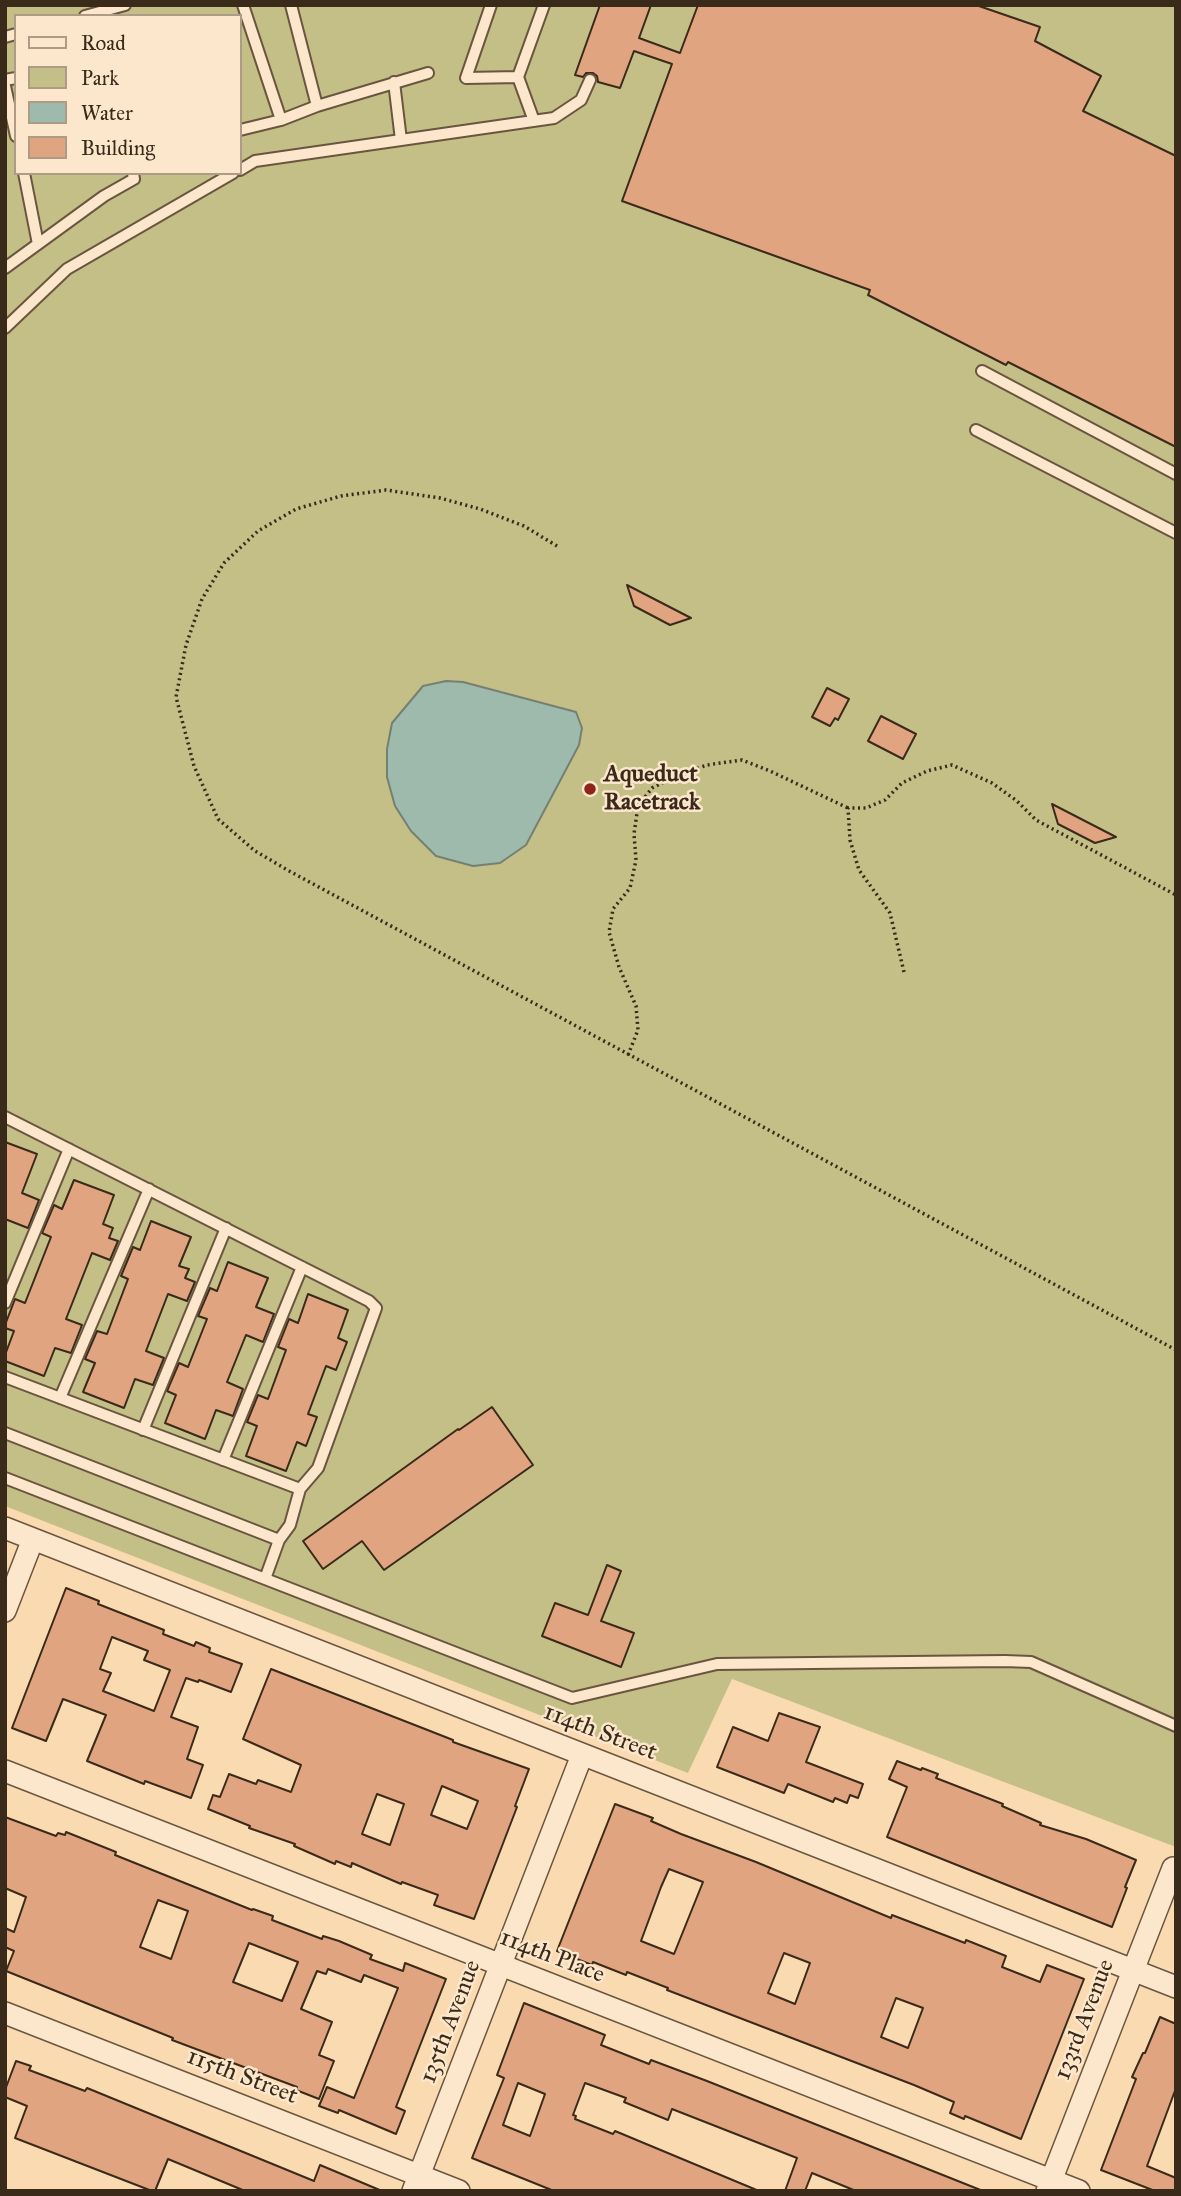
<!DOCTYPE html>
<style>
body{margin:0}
#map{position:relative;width:1181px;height:2196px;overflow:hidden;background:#fadab0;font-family:"IM FELL Great Primer",serif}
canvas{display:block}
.frame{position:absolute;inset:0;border:7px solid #3a2a1a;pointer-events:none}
.legend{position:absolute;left:14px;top:14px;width:228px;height:161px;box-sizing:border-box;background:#fce7cc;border:2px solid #ae9b85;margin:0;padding:9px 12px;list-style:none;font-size:21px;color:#3a2a1a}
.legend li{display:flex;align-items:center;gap:14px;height:35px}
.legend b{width:35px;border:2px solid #ae9b85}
</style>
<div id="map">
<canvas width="1181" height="2196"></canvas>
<div class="frame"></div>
<ul class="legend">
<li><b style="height:9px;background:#fce7cc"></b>Road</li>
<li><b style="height:19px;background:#c4be87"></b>Park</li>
<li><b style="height:19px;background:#9ebaad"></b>Water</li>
<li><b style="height:19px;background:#e0a480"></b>Building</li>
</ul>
</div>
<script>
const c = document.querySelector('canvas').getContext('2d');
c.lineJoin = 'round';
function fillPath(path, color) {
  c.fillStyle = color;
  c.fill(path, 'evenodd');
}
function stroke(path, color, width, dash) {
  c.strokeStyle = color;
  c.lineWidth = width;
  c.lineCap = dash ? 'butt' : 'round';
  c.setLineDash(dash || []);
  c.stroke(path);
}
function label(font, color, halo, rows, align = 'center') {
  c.font = font + ' "IM FELL Great Primer",serif';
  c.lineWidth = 5;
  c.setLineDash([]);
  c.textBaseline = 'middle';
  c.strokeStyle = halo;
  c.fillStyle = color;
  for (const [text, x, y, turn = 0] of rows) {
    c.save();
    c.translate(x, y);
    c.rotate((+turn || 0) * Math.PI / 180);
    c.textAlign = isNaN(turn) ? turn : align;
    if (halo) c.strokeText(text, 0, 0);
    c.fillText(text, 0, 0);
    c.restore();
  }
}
fillPath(new Path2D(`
 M5 5H1176V1847L732 1679 688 1773 5 1506ZM16 16H240V173H16Z`), '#c4be87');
const water = new Path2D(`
 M446 681 463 682 576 712 582 728 579 745 526 845 500 863 473 866 436 856 411 831 395 806 387 777V749L392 723 423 686Z`);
fillPath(water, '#9ebaad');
stroke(water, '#768072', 2);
const building = new Path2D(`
 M600 5H651L639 38 680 53 698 5H976L1040 27 1035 41 1101 76 1083 111 1176 156V447L1008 362 1006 365 868 295 870 290 622 201 672 64 634 51 620 88 598 82 597 76 593 73H586L583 77 575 75Z
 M627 585 691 618 670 625 634 606Z
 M827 688 849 699 838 720 835 718 830 726 812 717Z
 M881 716 916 734 903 759 868 741Z
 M1052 804 1116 837 1095 843 1058 824Z
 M5 1142 37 1154 22 1193 39 1200 28 1228 5 1219Z
 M74 1180 114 1195 103 1224 113 1228 109 1238 118 1241 110 1260 92 1253 66 1319 82 1325 71 1353 55 1348 44 1376 5 1361V1355L14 1331 5 1328V1325L15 1299 25 1303 51 1237 42 1233 54 1205 62 1209Z
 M151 1221 191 1237 179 1266 189 1269 185 1278 195 1282 187 1301 168 1294 146 1351 164 1358 153 1385 135 1379 124 1408 83 1392 95 1363 85 1359 97 1331 107 1334 128 1279 121 1276 133 1247 140 1250Z
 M228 1262 268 1278 256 1307 274 1314 263 1342 246 1335 227 1382 243 1389 233 1416 216 1410 205 1439 165 1423 176 1395 167 1391 179 1363 188 1367 207 1319 198 1316 210 1288 217 1291Z
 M308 1294 348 1310 338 1338 347 1342 336 1370 326 1366 308 1414 317 1417 306 1446 297 1442 286 1471 246 1456 257 1426 247 1422 258 1395 268 1399 286 1350 278 1347 289 1319 298 1323Z
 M492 1407 533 1465 384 1570 362 1541 323 1569 303 1541 458 1429 459 1430Z
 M607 1565 621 1571 601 1621 634 1633 621 1667 542 1636 555 1603 588 1615Z
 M66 1588 99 1601 98 1604 164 1630 163 1634 194 1646 196 1642 210 1648 209 1652 242 1664 231 1692 199 1680 198 1682 186 1678 171 1717 198 1727 187 1759 203 1765 191 1798 145 1781 144 1784 87 1761 106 1715 63 1699 46 1741 12 1728ZM112 1637 148 1651 144 1660 170 1670 154 1711 103 1691 111 1673 100 1669Z
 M271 1669 425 1729 453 1740V1742L529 1769 515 1806 517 1807 474 1919 434 1905 438 1895 402 1882 401 1884 352 1863 351 1867 336 1861 335 1864 294 1846 295 1844 249 1828 250 1826 208 1809 213 1795 220 1797 229 1774 256 1784 258 1780 291 1792 301 1765 243 1739ZM442 1786 478 1801 467 1829 431 1815ZM377 1794 404 1804 390 1845 362 1834Z
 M779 1713 820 1727 806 1762 863 1784 858 1798 850 1795 847 1803 835 1798 833 1802 788 1784 784 1793 717 1767 733 1727 768 1741Z
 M897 1761 921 1770 922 1768 938 1774 936 1778 1003 1804 1002 1806 1041 1823 1040 1825 1086 1839 1136 1860 1125 1887 1127 1888 1112 1927 887 1837 907 1787 889 1779Z
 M615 1804 653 1818 651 1821 681 1834 756 1862 891 1918 892 1915 965 1943 966 1940 1006 1956 1002 1967 1040 1982 1047 1965 1084 1979 1021 2139 965 2116 964 2119 950 2113 954 2102 914 2085 667 1990 668 1988 627 1972 626 1975 593 1962 592 1965 557 1951ZM669 1869 703 1882 674 1954 641 1941 661 1887ZM784 1953 810 1963 795 2004 768 1993ZM896 1998 923 2008 908 2048 881 2037Z
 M5 1817 56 1836 58 1833 65 1835 66 1832 116 1852 115 1855 252 1910 253 1909 273 1916 272 1920 322 1939 323 1936 339 1941 372 1955 370 1959 403 1971 405 1963 446 1979 396 2107 405 2111 396 2134 339 2110 338 2113 319 2106 327 2087 354 2098 398 1988 364 1975 361 1982 328 1969 326 1974 317 1971 301 2009 332 2022 319 2055 334 2061 319 2099 296 2090 297 2087 172 2040 173 2038 6 1971 14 1951 5 1947V1928L14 1932 26 1897 5 1888ZM158 1900 188 1911 171 1959 140 1947ZM249 1943 298 1962 282 2001 233 1982Z
 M524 2003 605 2035 601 2045 649 2064 651 2060 707 2081 983 2191H856L812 2173 805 2191H785L797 2158 672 2109 668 2120 624 2102 626 2098 585 2083 573 2115 576 2116 575 2119 613 2134 615 2131 759 2191H554L472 2158 504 2078 497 2075ZM518 2083 545 2094 530 2136 503 2125Z
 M1160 2017 1176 2024V2088L1147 2166 1176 2178V2191H1155L1101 2170 1136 2079 1132 2077 1143 2053H1145Z
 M16 2061 31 2066 29 2070 85 2091 87 2088 314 2181 320 2165 382 2191H245L168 2159 155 2191H152L15 2138 27 2106 5 2097V2090Z`);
fillPath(building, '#e0a480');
stroke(building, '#3a2a1a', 2);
const lane = new Path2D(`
 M243 5 281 120
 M291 5 317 106
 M491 5 466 78 518 77
 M85 16 125 5
 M5 37 16 34
 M5 80 16 78
 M394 82 401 140
 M5 86 16 136
 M534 121 518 77 544 5
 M240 130 281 120 317 106 428 73
 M240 170 255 161 554 118 581 100 590 80
 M24 173 38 244
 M5 268 104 196 134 179 133 173
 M5 328 67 269 233 173
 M982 371 1176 474
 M976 430 1176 533
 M5 1117 369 1301 376 1308 318 1468 300 1489 5 1377
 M5 1303 69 1149
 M60 1398 149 1189
 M143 1430 226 1228
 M5 1433 279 1540 265 1579
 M223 1460 302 1267
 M5 1478 572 1698 717 1664 1005 1661 1031 1662 1176 1726
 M279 1540 290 1525 300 1489`);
const street = new Path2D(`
 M5 1528 1176 1987
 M5 1611 33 1539
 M5 1771 1079 2191
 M5 2013 459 2191
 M413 2191 582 1755
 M1047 2191 1173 1868`);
stroke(lane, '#6a5640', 14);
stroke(street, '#6a5640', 24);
stroke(new Path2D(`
 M557 546 524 526 480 509 440 498 386 490 341 496 296 509 258 531 224 563 202 599 186 645 176 697 194 766 218 819 255 851 291 872 1176 1350
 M904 972 890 913 859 870 850 840 848 808H866L885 800 902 783 927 771 952 765 992 783 1017 801 1036 820 1176 895
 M628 1055 638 1030 636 1006 619 967 609 932 613 909 630 888 636 860 634 834 638 806 652 788 676 776 707 765 742 760 770 771 848 808`), '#3a2a1a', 3.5, [2, 3.5]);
stroke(lane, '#fce7cc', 10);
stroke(street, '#fce7cc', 21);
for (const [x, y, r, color] of [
 [590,789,7,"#8f2418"]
]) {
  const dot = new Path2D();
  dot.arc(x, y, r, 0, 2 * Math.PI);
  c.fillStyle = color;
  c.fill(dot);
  stroke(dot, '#fce7cc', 2.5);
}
label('bold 24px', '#3a2a1a', '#fce7cc', [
 ["Aqueduct",604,775],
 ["Racetrack",604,803]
], 'left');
label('24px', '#3a2a1a', '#fce7cc', [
 ["114th Street",600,1733,21],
 ["114th Place",552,1957,21],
 ["133rd Avenue",1085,2020,-69],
 ["135th Avenue",451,2022,-69],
 ["115th Street",242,2077,21]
]);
</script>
